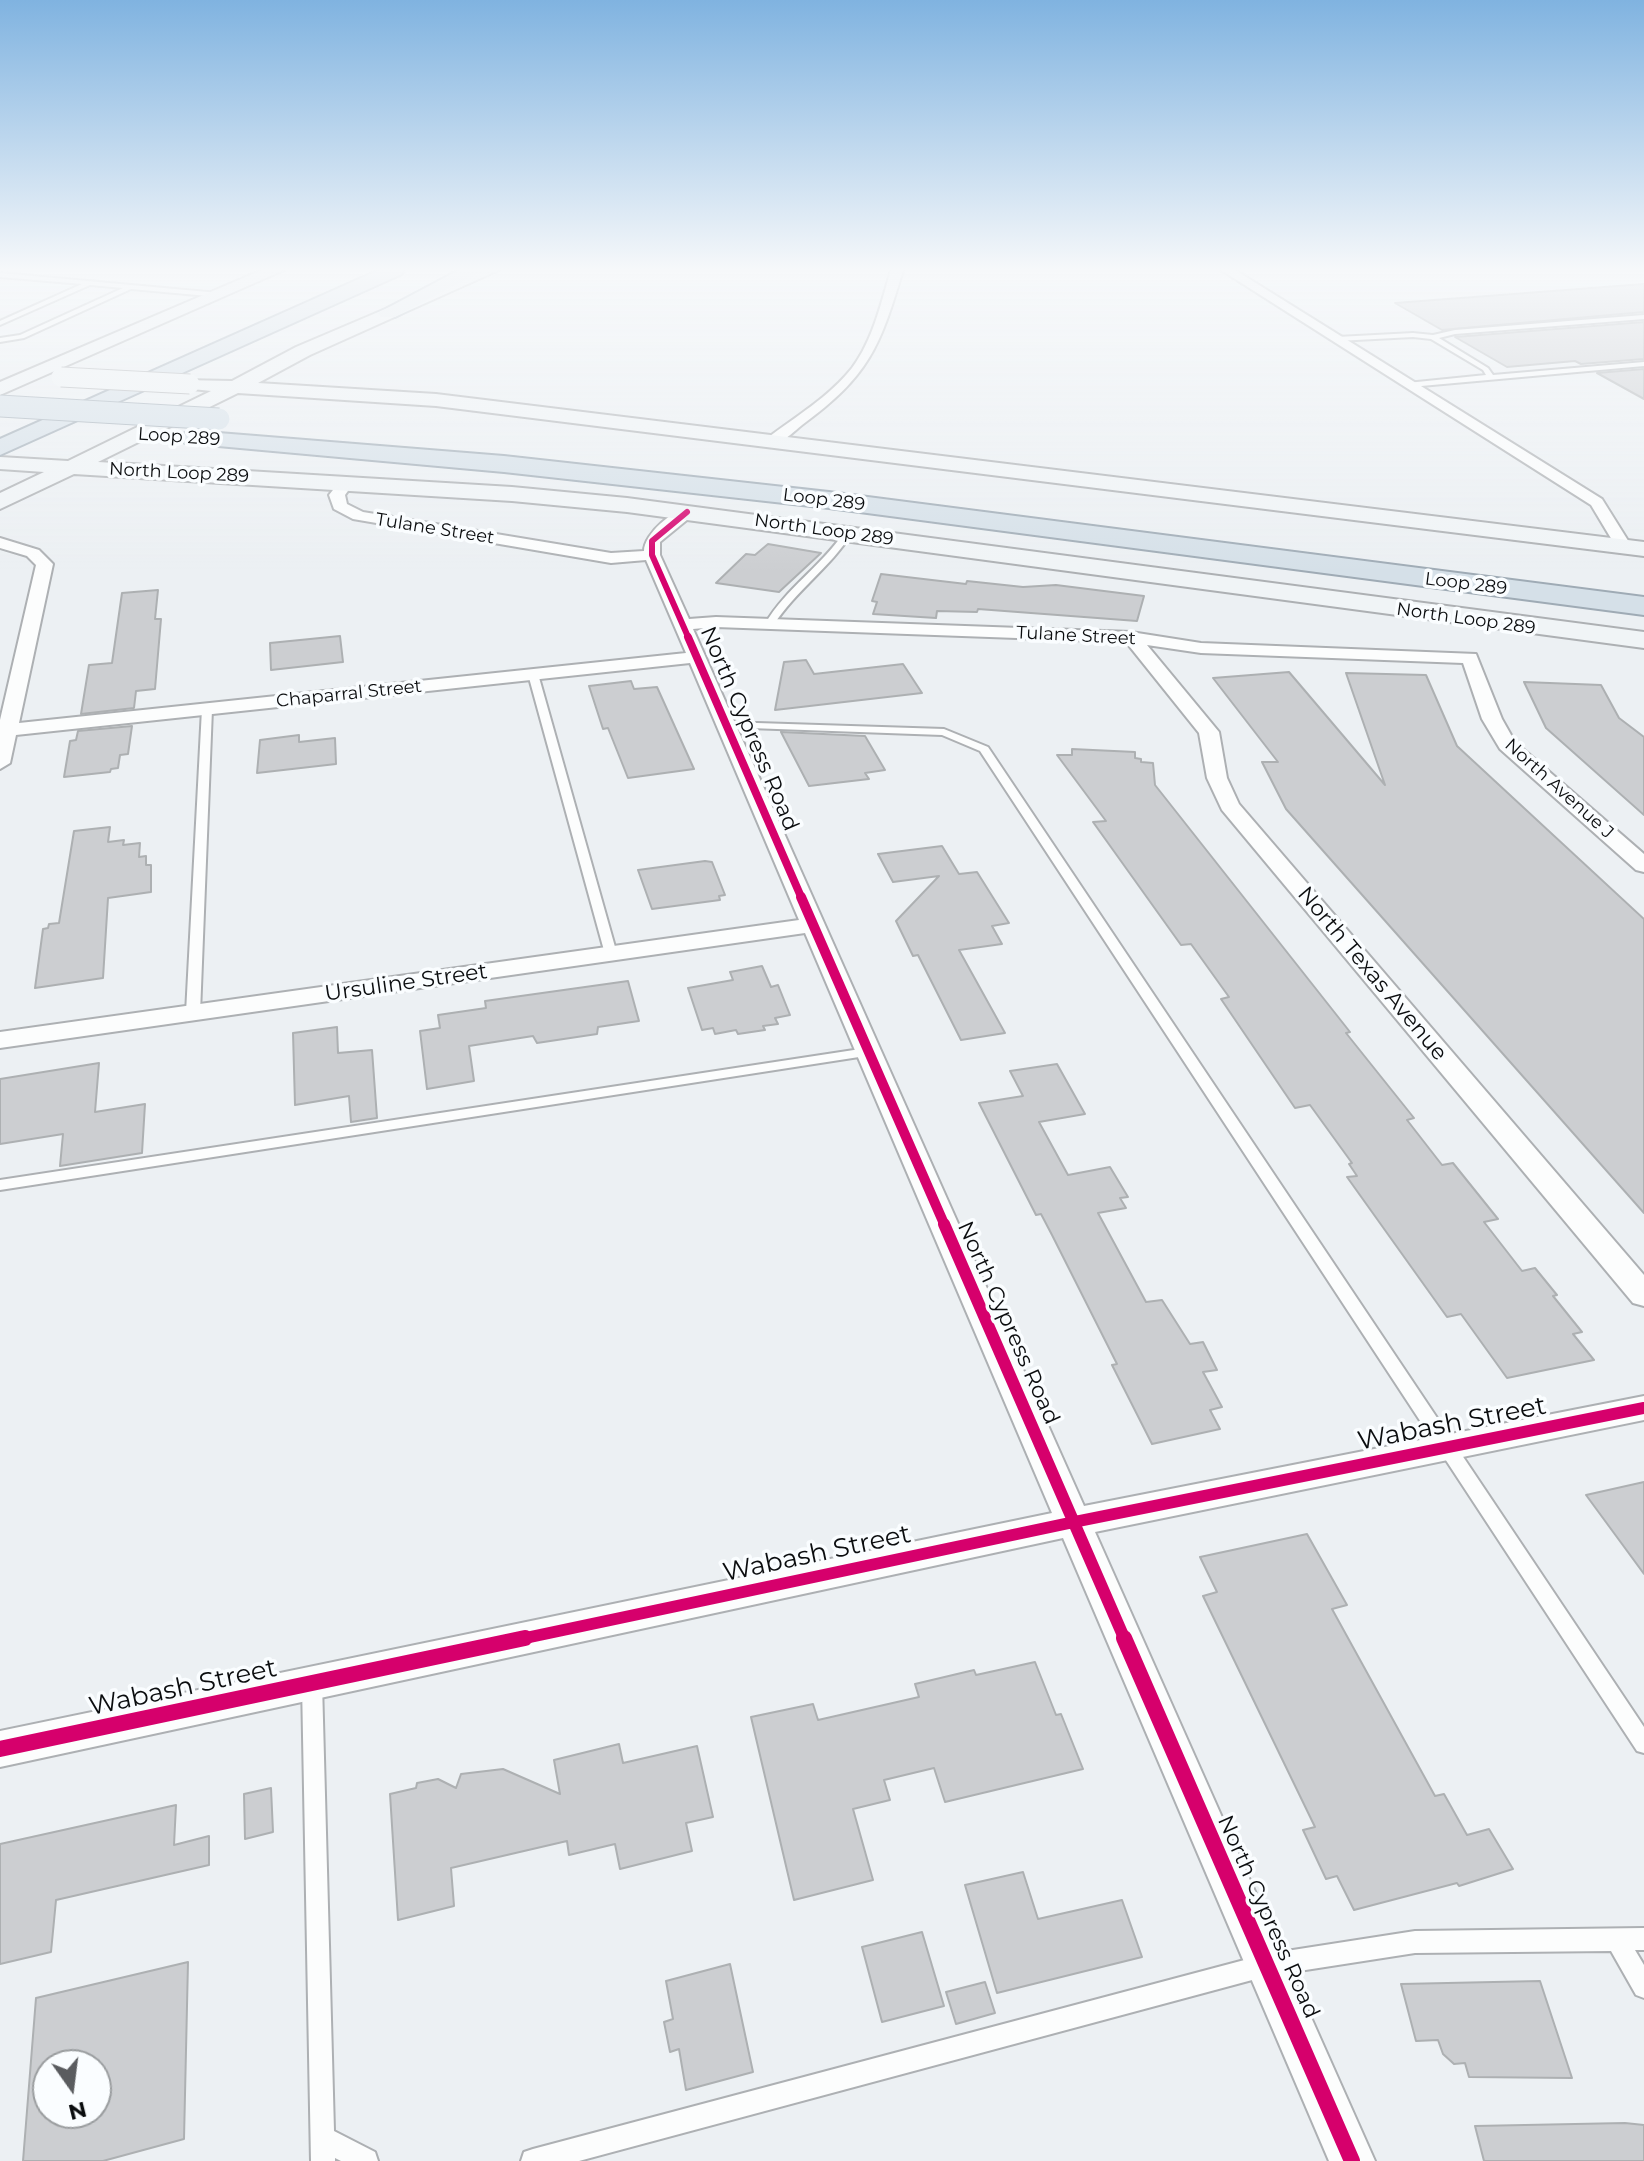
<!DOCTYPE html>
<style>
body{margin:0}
#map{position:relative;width:1644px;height:2161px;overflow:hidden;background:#ecf0f3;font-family:Montserrat,sans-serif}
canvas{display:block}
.north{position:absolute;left:32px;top:2049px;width:80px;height:80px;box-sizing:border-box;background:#fafdff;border:2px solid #9a9d9f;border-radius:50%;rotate:166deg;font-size:22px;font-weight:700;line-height:32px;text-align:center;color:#0b0d0f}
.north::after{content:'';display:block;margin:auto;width:28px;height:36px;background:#5a5c5f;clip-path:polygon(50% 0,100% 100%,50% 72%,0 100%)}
</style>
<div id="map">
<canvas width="1644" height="2161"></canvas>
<div class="north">N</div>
</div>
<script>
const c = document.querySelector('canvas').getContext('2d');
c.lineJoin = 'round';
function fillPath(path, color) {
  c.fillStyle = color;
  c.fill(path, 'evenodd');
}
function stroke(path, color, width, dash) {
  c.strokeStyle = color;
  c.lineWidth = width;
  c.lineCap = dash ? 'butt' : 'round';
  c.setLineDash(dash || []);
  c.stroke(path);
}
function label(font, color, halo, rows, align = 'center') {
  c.font = font + ' Montserrat,sans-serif';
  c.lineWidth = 7;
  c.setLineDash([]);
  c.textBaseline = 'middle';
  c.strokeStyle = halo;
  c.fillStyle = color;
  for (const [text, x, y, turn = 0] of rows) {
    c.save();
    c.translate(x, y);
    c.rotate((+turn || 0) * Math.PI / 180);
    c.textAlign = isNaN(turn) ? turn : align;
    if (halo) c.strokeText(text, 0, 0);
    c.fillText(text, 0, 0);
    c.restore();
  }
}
const building = new Path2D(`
 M1644 284V312L1442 330 1395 303Z
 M1644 322V359L1581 364 1575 361 1507 367 1455 337Z
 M1644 369V399L1597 373Z
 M768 544 821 553 779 592 716 583 746 554 755 555Z
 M881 574 966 584 967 581 1023 587 1056 585 1144 596 1137 621 978 609 977 612 937 611 936 618 873 614 877 602 872 601Z
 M158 590 155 619H161L155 689 136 691 134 708 81 714 89 665 112 663 122 593Z
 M340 636 343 662 271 670 270 643Z
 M806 660 814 674 903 664 922 693 775 710 784 662Z
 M1289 672 1385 785 1346 673 1426 675 1457 746 1644 919V1213L1286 809 1262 762H1278L1213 678Z
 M631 681 634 689 657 687 694 769 628 778 608 728 603 729 589 686Z
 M1524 682 1601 685 1619 718 1644 737V815L1546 728Z
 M132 726 128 754 120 755 118 768 111 769 110 772 64 777 70 741 76 740 78 731Z
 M781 732 865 736 885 770 865 773 869 779 809 786Z
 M299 735V742L335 738 336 764 257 773 260 740Z
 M1072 749 1135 752V758L1141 759V762L1153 763 1155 785 1350 1032 1346 1033 1414 1118 1407 1120 1442 1165 1453 1163 1498 1219 1484 1222 1522 1271 1535 1268 1557 1295 1553 1296 1582 1332 1573 1334 1594 1360 1507 1378 1461 1314 1447 1317 1347 1177 1357 1176 1349 1164 1352 1163 1310 1105 1295 1108 1221 999 1229 997 1191 944 1181 945 1093 822 1106 821 1057 755H1072Z
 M110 827 108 842 124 840 123 845 140 843 139 857 146 856V865H151V892L108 898 103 978 35 988 43 929 48 928 49 924 59 923 74 831Z
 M942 846 959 874 977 872 1009 923 992 926 1002 944 959 950 1005 1033 961 1040 918 955 913 956 896 921 939 876 893 882 878 854Z
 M705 861 712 862 725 895 719 896 720 900 652 909 638 870Z
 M762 966 771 987 778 985 790 1015 775 1018 778 1024 763 1026 765 1030 738 1034 736 1030 715 1034 713 1028 702 1030 688 988 733 980 730 972Z
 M628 981 639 1021 598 1027 597 1034 537 1043 533 1036 469 1046 474 1081 427 1089 420 1031 440 1028 438 1015 486 1008 485 1001Z
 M337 1027 338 1053 372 1050 377 1118 351 1122 349 1096 295 1105 293 1033Z
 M99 1063 95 1112 145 1104 142 1153 60 1166 63 1134 0 1144V1079Z
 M1057 1064 1085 1114 1039 1122 1068 1175 1110 1167 1128 1197 1120 1198 1126 1208 1098 1213 1146 1302 1162 1300 1190 1344 1203 1342 1217 1370 1203 1372 1222 1407 1210 1410 1220 1429 1152 1444 1112 1365 1117 1364 1052 1235 1041 1214 1036 1215 979 1103 1023 1096 1010 1071Z
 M1644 1482V1574L1586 1495Z
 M1307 1534 1347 1605 1332 1609 1435 1796 1444 1794 1467 1835 1489 1829 1513 1869 1459 1886 1457 1883 1354 1910 1337 1876 1326 1879 1303 1830 1315 1827 1203 1596 1217 1592 1200 1557Z
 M1035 1662 1056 1715 1061 1714 1083 1769 945 1802 934 1768 884 1780 890 1800 853 1809 873 1880 794 1900 751 1717 813 1704 818 1720 919 1697 915 1684 974 1670 976 1675Z
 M619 1744 623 1763 697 1746 713 1817 686 1823 692 1851 620 1869 615 1844 569 1855 567 1841 451 1868 454 1906 398 1920 390 1794 416 1788 417 1783 438 1779 456 1788 461 1774 503 1769 560 1794 554 1760Z
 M271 1788 273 1832 245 1839 244 1794Z
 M176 1805 174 1845 209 1836V1865L56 1900 51 1952 0 1964V1844Z
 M1023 1872 1038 1919 1122 1900 1142 1957 997 1993 965 1885Z
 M922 1932 944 2006 882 2022 862 1947Z
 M188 1962 184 2139 103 2161H23L36 1998ZM48 2065H96V2113H48Z
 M730 1964 753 2072 686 2090 679 2049 670 2052 664 2022 673 2019 666 1981Z
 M1540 1981 1572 2078 1469 2077 1465 2063 1454 2064 1443 2054 1438 2040 1416 2041 1401 1984Z
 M985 1982 995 2013 956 2024 946 1992Z
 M1625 2123 1644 2125V2161H1484L1475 2126Z`);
fillPath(building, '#ccced1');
stroke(building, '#adb0b2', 2);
const service = new Path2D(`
 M0 273 219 293 222 295 219 297 131 289 24 338 0 342V338L20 335 123 288 90 285 0 325V321L82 284 0 277Z
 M1644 315V319L1455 334 1439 338 1488 368 1493 375 1644 362V366L1410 387 1407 383 1486 375 1483 370 1431 339 1413 337 1337 341 1334 339 1337 337 1413 333 1433 335 1455 330Z
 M845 531 852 533C830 568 795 591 773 626H767L765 624C786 588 822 566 845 531Z
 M533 671 538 674 617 954 616 957 611 958 605 954 528 674Z
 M207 706 212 709 200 1013 193 1017 186 1013 202 709Z
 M726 722 944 729 988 747 1644 1727V1753L1637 1751 980 751 942 735 722 727V723Z
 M867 1048 872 1049 874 1052 872 1055 0 1190V1180Z
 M312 1674 319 1677 322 1683 334 2131 375 2152 378 2161H341L335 2158V2161H311L302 1683 305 1677Z
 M1644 1928V1950H1635L1644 1965V1998L1636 1995 1611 1951 1415 1953 1267 1976 579 2161H521L524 2152 533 2149 1267 1954 1415 1931Z`);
const minor = new Path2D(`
 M891 270H903C880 347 869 376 802 425 792 433 779 447 766 445V439C795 417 829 397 852 368 873 340 881 303 891 270Z
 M1221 270H1235L1602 499 1632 547 1624 552 1618 550 1591 505Z
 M345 479 353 484 345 495 347 504 363 512 611 553 644 551C644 534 675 506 693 509V515L660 542V555L689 619 716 617 1131 632 1201 643 1476 654 1502 719 1515 742 1644 854V872L1636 870 1500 749 1482 719 1463 663 1201 653 1147 645 1219 732 1227 778 1239 804 1644 1275V1306L1633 1303 1222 810 1207 778 1199 733 1126 642 716 627 693 629 1084 1506 1644 1396V1420L1095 1532 1375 2161H1329L1063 1538 0 1767V1731L1052 1513 805 933 0 1048V1032L799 920 690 663 16 735 10 763 0 769V720L36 565 27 556 0 548V538L39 550 53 564 19 723 686 653 646 560 611 563 353 519 334 509 329 495 340 481Z`);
const secondary = new Path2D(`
 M262 270H284L0 395V382Z
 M477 270H499L310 355 258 383 436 394 1644 542V556L436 406 238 393 98 462 512 487 627 498 1644 632V648L627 512 512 501 74 474 0 509V493L44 472 0 469V457L68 461 211 391 183 388 180 384 183 380 232 381 296 347Z`);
const primary = new Path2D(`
 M459 270H483L395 317H381L378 313Z`);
const motorway = new Path2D(`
 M379 270H404L402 274 0 455V439Z
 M194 431 504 456 829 492 1644 597V615L829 508 504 472 185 443 182 438 185 433Z`);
stroke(service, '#adb0b3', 4);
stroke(minor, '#adb0b3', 4);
stroke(secondary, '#adb0b3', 4);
stroke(primary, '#9fabb5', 4);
stroke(motorway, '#9fabb5', 4);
fillPath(service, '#fcfdfd');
fillPath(minor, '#fcfdfd');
fillPath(secondary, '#f0f4f6');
fillPath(primary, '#e5ecf0');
fillPath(motorway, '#d5e0e8');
const secondaryBridge = new Path2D(`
 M61 377 190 384`);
const motorwayBridge = new Path2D(`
 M0 406 219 419`);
stroke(secondaryBridge, '#adb0b3', 21, []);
stroke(motorwayBridge, '#9fabb5', 23, []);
stroke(secondaryBridge, '#f0f4f6', 19);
stroke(motorwayBridge, '#d5e0e8', 21);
stroke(new Path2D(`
 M687 512 652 541V555L689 639`), '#d6006c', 6);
stroke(new Path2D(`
 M688 637 802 899`), '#d6006c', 8);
stroke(new Path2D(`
 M801 897 945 1226`), '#d6006c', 10);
stroke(new Path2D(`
 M944 1224 1125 1640
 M516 1640 1074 1522 1644 1408`), '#d6006c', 12);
stroke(new Path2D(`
 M1124 1638 1352 2161
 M0 1749 525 1638`), '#d6006c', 16);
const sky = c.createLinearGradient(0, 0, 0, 573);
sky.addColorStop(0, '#80b3e0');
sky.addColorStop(0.47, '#f6f8fa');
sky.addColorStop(1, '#f6f8fa00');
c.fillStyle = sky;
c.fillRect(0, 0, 1644, 573);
label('18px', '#0b0d0f', '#fafdff', [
 ["Loop 289",179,437,4],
 ["North Loop 289",179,473,3],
 ["Loop 289",824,500,7],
 ["Tulane Street",435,529,9],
 ["North Loop 289",824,530,8],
 ["Loop 289",1466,584,7],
 ["North Loop 289",1466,619,8],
 ["Tulane Street",1076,636,3],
 ["Chaparral Street",349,694,-6],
 ["North Avenue J",1559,789,42]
]);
label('22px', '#0b0d0f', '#fafdff', [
 ["North Cypress Road",749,729,67],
 ["North Texas Avenue",1372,974,50],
 ["Ursuline Street",406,983,-8],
 ["North Cypress Road",1008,1323,66],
 ["North Cypress Road",1268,1917,66]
]);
label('26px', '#0b0d0f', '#fafdff', [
 ["Wabash Street",1452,1424,-11],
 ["Wabash Street",817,1554,-12],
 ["Wabash Street",183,1688,-12]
]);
</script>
